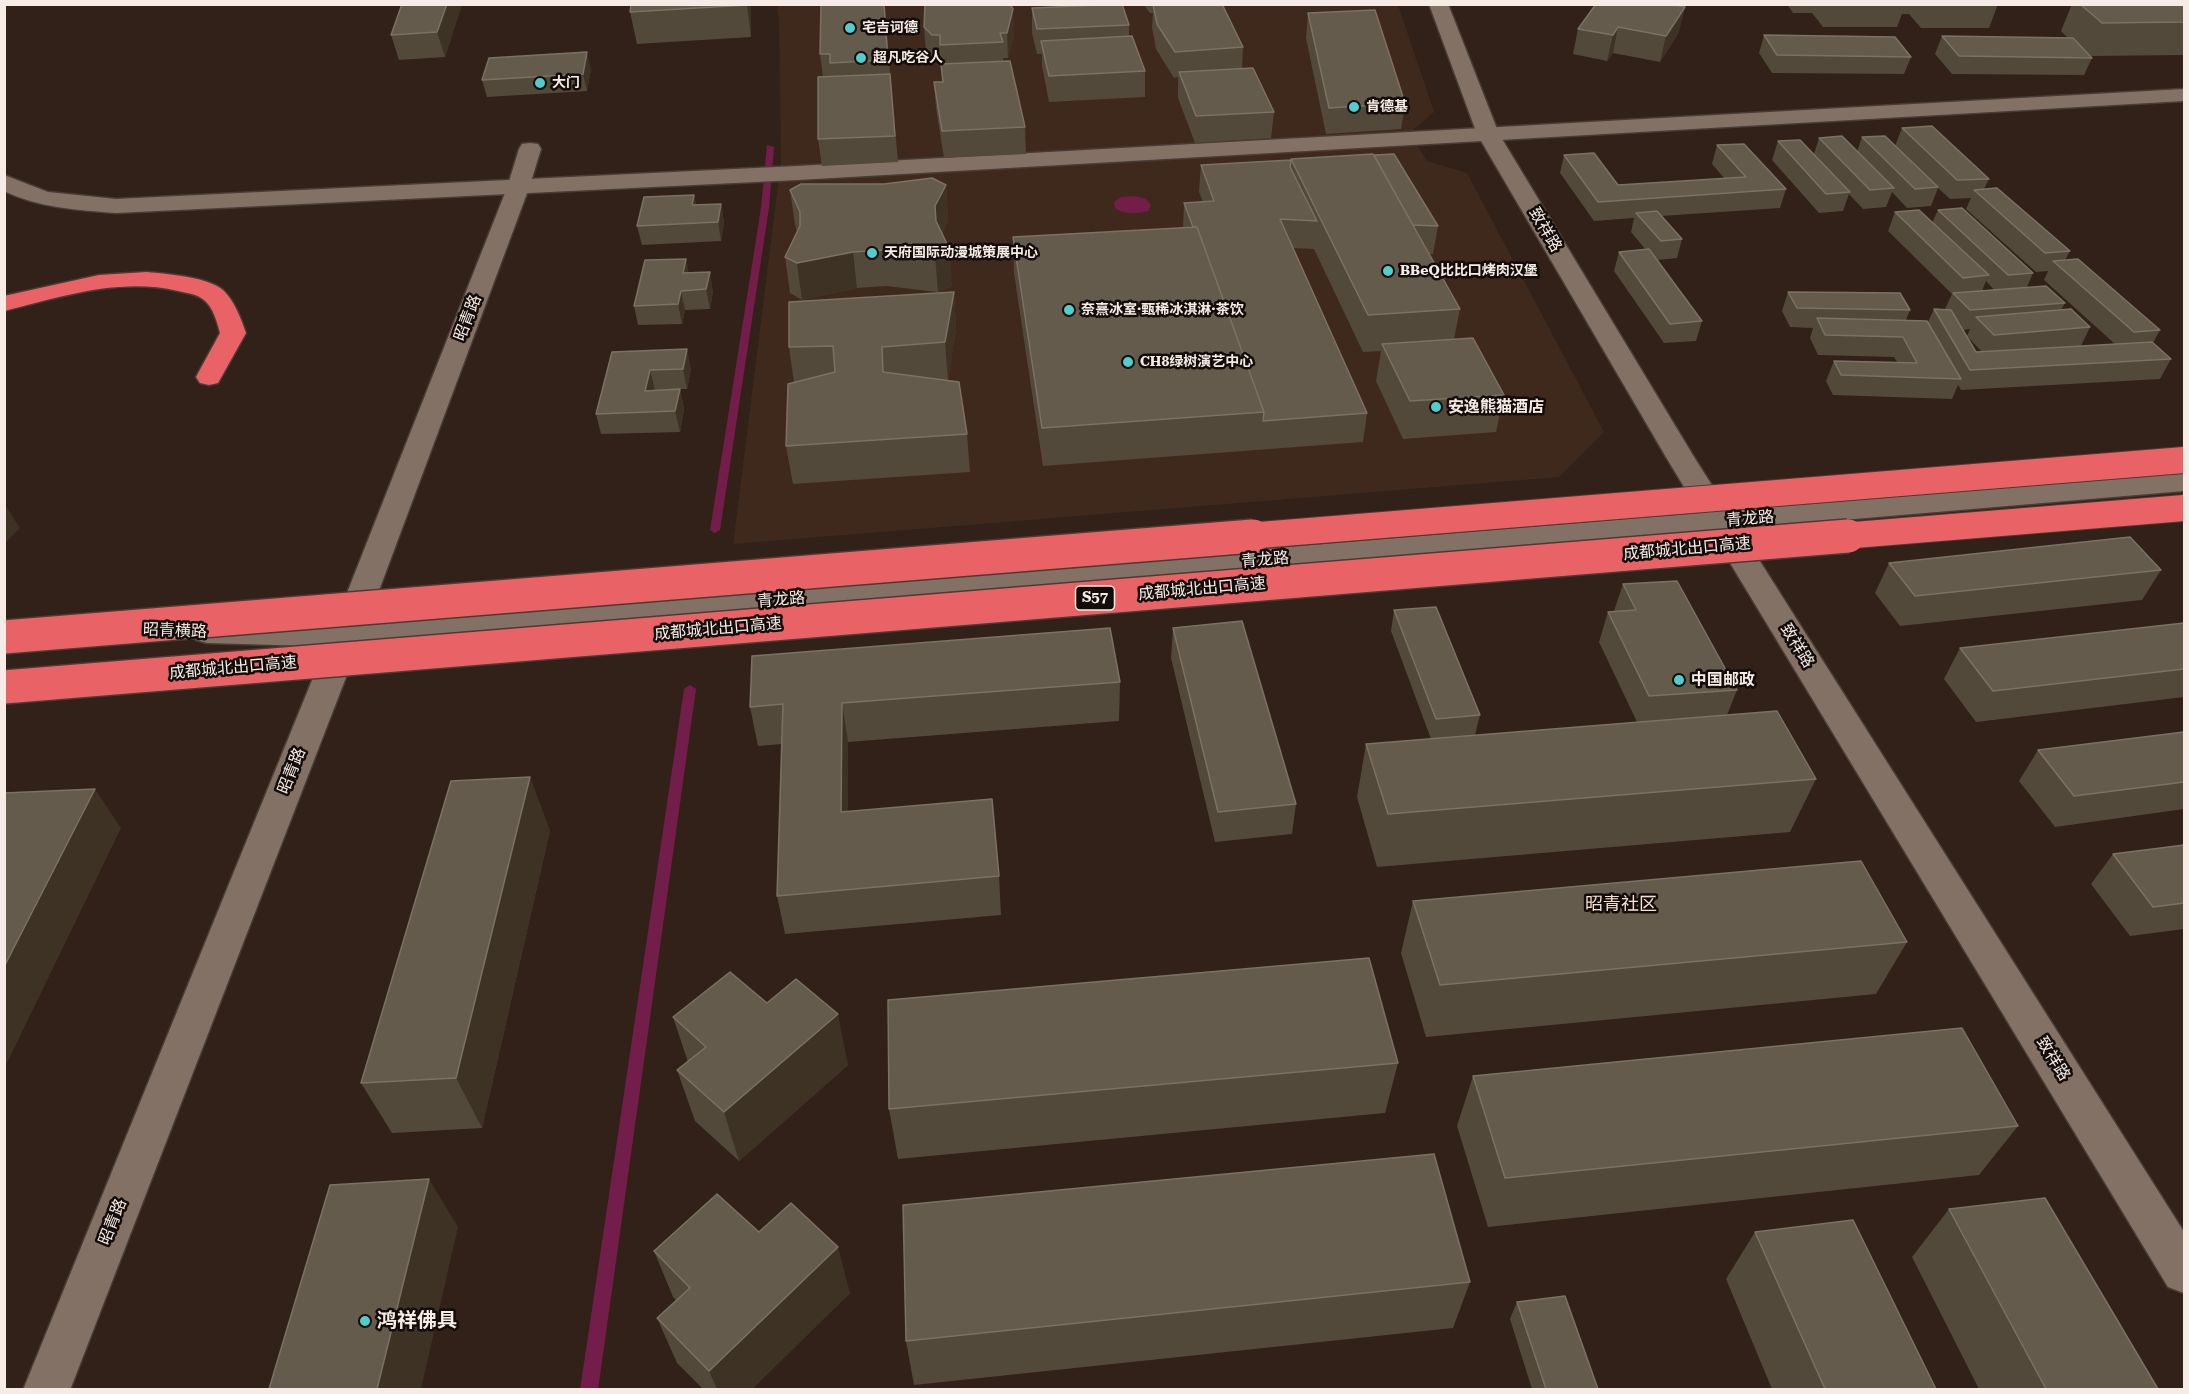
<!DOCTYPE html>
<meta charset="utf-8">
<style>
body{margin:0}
#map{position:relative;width:2189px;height:1394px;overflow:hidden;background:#312118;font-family:"Roboto Serif",serif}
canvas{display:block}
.frame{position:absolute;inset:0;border:6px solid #f6ebe5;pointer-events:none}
</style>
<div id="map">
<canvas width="2189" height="1394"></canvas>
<div class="frame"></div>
</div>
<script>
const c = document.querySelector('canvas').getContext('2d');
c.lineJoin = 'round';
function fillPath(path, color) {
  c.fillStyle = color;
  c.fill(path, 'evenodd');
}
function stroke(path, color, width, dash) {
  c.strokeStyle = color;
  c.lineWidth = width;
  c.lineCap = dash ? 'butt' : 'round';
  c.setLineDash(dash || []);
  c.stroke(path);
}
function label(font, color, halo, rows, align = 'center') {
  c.font = font + ' "Roboto Serif","Noto Sans SC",serif';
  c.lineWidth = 5;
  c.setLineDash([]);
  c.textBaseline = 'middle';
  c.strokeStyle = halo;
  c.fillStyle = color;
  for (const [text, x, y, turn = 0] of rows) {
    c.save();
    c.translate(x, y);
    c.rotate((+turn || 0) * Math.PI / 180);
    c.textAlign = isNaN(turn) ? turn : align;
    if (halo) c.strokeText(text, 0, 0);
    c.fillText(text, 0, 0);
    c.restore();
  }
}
fillPath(new Path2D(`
 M777 5H1398L1434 112 1410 133 1427 161 1467 173 1604 432 1559 477 733 544 781 160 779 23Z`), '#3f291d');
fillPath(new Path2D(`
 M1135 196 1146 199 1151 205 1148 211C1135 214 1126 215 1115 208L1114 202 1121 197Z`), '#731d4b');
fillPath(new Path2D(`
 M767 145 774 147 769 208 720 530 715 533 710 530 761 208Z
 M690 685 696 689 598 1390H580L684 689Z`), '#731d4b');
const street = new Path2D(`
 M1429 4H1448L1499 134 1694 457 2184 1232V1293L2168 1287 1666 457 1477 134Z
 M530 143 538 144 541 149 529 188 362 636 70 1390H23L330 636 507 188 519 149 522 144Z`);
const secondary = new Path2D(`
 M2184 89V101L797 180 116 213C78 210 39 208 4 191V175L48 192 116 199 797 166Z
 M2184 473V491L346 647 207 643 196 640 191 632 196 624 207 621 346 625Z`);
const highway = new Path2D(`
 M147 272C166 274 210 277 224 291 235 302 241 319 246 333L218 383 209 385 200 383 196 377 220 333C217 322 213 307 204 300 197 294 187 293 178 291 120 277 60 297 4 311V296L99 275Z`);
stroke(street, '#493c36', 3);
stroke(secondary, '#493c36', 3);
stroke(highway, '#493c36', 3);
fillPath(street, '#847166');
fillPath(secondary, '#847166');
fillPath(highway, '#e96366');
const highwayBridgeFar1 = new Path2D(`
 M1235 537 2184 460
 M1830 537 2184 508`);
const highwayBridge = new Path2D(`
 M4 637 1253 536
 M4 687 1848 536`);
stroke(highwayBridgeFar1, '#493c36', 28, []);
stroke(highwayBridge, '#493c36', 36, []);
stroke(highwayBridgeFar1, '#e96366', 26);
stroke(highwayBridge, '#e96366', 33);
fillPath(new Path2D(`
 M402 4H462L445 57 399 60 391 35Z
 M751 4V37L637 44 630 12Z
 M818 4H884L898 162 822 166 818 139 823 77 820 54 821 5Z
 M1143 4H1222L1243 47 1242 68 1274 112 1271 138 1195 143 1178 98V77L1174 78 1156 49 1152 27 1153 13H1150Z
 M1596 4 1679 32 1660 62 1613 53 1607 61 1573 54 1578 29Z
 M1787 4H1998L1989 28H1921L1909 14H1902L1897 27H1823L1812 13H1793Z
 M2072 4H2184V55L2090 56 2092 58 2084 75 1952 74 1935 54 1942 36 2068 38 2061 31Z
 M1032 8 1129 25V36L1145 71V97L1049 102 1042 66V54H1037L1032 33Z
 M1308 13 1405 103 1401 129 1326 134 1306 38Z
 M924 27 1014 34 1008 58H1003V61L1025 127 1026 154 944 158 936 108 934 82H942L941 60H934L926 52Z
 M1764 35 1911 57 1904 74 1772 73 1759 53Z
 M591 69 587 91 487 97 482 80Z
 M1902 128 1989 179 1984 189 2070 251 2065 260 2160 330 2153 343 2171 359 2160 379 1961 390 1958 385 1952 399 1833 395 1826 381 1834 361 1897 362 1894 357 1818 355 1810 338 1813 328 1790 327 1782 311 1788 292 1910 310 1906 320 1928 322 1934 309H1945L1952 294 1888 231 1895 212 1932 223 1938 210 2033 273 2027 287 2065 303 2061 310 2090 327 2081 346 2115 344 2044 280 2048 271 2036 272 1966 209 1971 198 1950 199 1938 188 1931 206 1907 208 1892 192 1886 207 1863 209 1849 194 1843 211 1819 213 1772 160 1778 141 1814 154 1819 138 1857 152 1862 137 1895 146ZM1986 281 1994 290 1982 291ZM1970 329 1967 336 1982 352H1976L1963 330Z
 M1717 145 1786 189 1780 208 1661 216 1682 239 1677 258 1657 260 1702 321 1696 341 1664 343 1614 271 1619 252 1646 250 1631 232 1634 218 1594 221 1560 173 1564 155 1618 185 1725 179 1712 164Z
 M1291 160 1438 226 1433 254H1429L1460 309 1454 339 1504 395 1496 432 1403 439 1376 381 1381 351 1363 352 1314 249 1293 248 1367 413 1363 442 1043 466 1014 273 1013 237 1183 228 1184 203 1203 202 1199 192 1201 165Z
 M946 185 948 220 942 233 952 286 938 292 886 286 857 288 802 300 790 293 785 257 797 232 795 225 790 190Z
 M694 195 696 205 721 204 724 223 721 241 642 245 637 226Z
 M689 273 713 291 710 309 685 310 682 324 638 325 634 306Z
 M954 292 956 329 948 380H943L967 434 970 472 793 484 786 446 794 383 789 347Z
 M612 352 691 369 687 389H680L684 409 680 432 601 434 596 414Z
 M1889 563 2161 570 2142 600 1900 626 1875 593Z
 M1623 584 1737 690 1727 715 1816 779 1790 832 1377 867 1357 797 1366 744 1431 739 1391 631 1394 610 1480 715 1475 735 1637 722 1599 642 1608 612 1614 611Z
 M2184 623V697L1976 722 1944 679 1960 648Z
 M1173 628 1296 804 1292 834 1215 842 1171 658Z
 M752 656 1120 682 1119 721 848 742V811L999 876 1001 915 785 934 777 896 782 744 758 746 750 707Z
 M2184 732V809L2055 827 2019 781 2038 750Z
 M550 830 482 1128 392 1133 361 1083Z
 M2184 845V929L2130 936 2091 884 2113 854Z
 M1413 901 1907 942 1876 994 1426 1037 1401 953Z
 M767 1003 848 1065 739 1161 695 1121 677 1070 688 1062 673 1017Z
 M1398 1063 1385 1113 898 1159 889 1109Z
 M1473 1076 2018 1126 1979 1175 1488 1227 1457 1126Z
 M1949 1209 2158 1389H1979L1912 1257Z
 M759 1232 850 1293 752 1389H703L677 1363 657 1318 676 1300 673 1297 654 1251Z
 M1755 1232 1936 1389H1772L1726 1279Z
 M1470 1282 1453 1328 914 1385 906 1341Z
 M1517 1302 1598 1389H1532L1510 1319Z`), '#52493a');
fillPath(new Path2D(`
 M447 4H462L445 57 437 32Z
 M747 4H751V37L747 5Z
 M1685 7 1679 32 1660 62 1666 36Z
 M1013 9 1014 34 1008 58 1007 33Z
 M1618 27 1613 53 1607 61 1613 35Z
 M587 52 591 69 587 91 583 74Z
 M946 185 948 220 937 242 935 206Z
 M694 195 698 214 696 224 692 205Z
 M721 204 724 223 721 241 718 222Z
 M950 250 952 286 938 292 935 256Z
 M853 252 857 288 802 300 797 263Z
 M686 259 690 278 683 273Z
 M710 272 713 291 710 309 706 289Z
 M681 291 685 310 682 324 678 304Z
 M954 292 956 329 948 380 945 342Z
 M687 349 691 369 687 389 683 369Z
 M650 370 655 390 645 391Z
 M680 389 684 409 680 432 675 411Z
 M4 503 20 528 4 544Z
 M842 703 848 742V851L841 812Z
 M530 777 550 830 482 1128 456 1078Z
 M95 789 121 828 4 1069V967Z
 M838 1014 848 1065 739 1161 724 1112Z
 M429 1179 458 1227 421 1389H377Z
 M838 1247 850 1293 752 1389H717L709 1371Z`), '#3e3225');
const building = new Path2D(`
 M402 4H447L437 32 391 35Z
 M631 4H747V5L630 12Z
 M821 4H884L888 60 830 63V54H820Z
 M925 4H1010L1013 9 1007 33H1000L1003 42 940 45V35H932L924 27Z
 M1122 4 1129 25 1037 29 1032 8Z
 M1153 4H1222L1243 47 1175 52 1157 24Z
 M1596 4H1671L1685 7 1666 36 1618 27 1613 35 1578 29Z
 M2080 4H2184V22L2102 23Z
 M1375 10 1405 103 1329 108 1308 13Z
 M1764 35 1895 37 1911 57 1777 55Z
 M1132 36 1145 71 1049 76 1041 41Z
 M1942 36 2073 38 2092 58 1959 56Z
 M587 52 583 74 482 80 489 58Z
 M1010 61 1025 127 942 131 934 82H943L941 64Z
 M1253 68 1274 112 1196 116 1179 72Z
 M890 74 895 136 818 139V77Z
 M1932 126 1989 179 1957 180 1902 128Z
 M1842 136 1894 188 1870 190 1819 138Z
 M1885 136 1938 187 1915 189 1862 137Z
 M1800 140 1850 192 1826 194 1778 141Z
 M1744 144 1786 189 1598 202 1564 155 1594 153 1618 185 1746 177 1717 145Z
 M1373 154 1460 309 1368 315 1291 159Z
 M1394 154 1438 226 1413 225 1374 155Z
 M1291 160 1290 167 1317 221 1280 219 1367 413 1263 421 1264 412 1197 227H1193L1184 203 1214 201 1201 165Z
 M932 178 946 185 935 206 936 221 950 250 935 256 882 250 853 252 797 263 785 257 800 226V212L790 190 801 184H884Z
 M1997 188 2070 251 2045 253 1974 190Z
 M694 195 692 205 721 204 718 222 637 226 644 197Z
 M1962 208 2033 273 2008 275 1938 210Z
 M1919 210 1989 275 1963 278 1895 212Z
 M1657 211 1682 239 1661 241 1636 213Z
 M1197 227 1264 412 1042 428 1013 237Z
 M1649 249 1702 321 1670 324 1619 252Z
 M686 259 683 273 710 272 706 289 681 291 678 304 634 306 645 260Z
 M2078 259 2160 330 2134 332 2053 261Z
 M2046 286 2065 303 1970 310 1953 293Z
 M954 292 945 342 882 347 883 372 959 382 967 434 786 446 788 384 835 372 833 346 789 347V302Z
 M1788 292 1900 293 1910 310 1797 308Z
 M1934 309 1951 310 1976 352 2152 342 2171 359 1970 370Z
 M2071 309 2090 327 1994 335 1976 317Z
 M1817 318 1927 321 1961 379 1841 375 1834 361 1917 363 1903 337 1825 335Z
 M1473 338 1504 395 1410 401 1382 344Z
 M687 349 683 369 650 370 645 391 680 389 675 411 596 414 612 352Z
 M2130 537 2161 570 1915 596 1889 563Z
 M1677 581 1737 690 1649 696 1608 612 1636 610 1623 584Z
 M1436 607 1480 715 1436 719 1394 610Z
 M1242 621 1296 804 1218 812 1173 628Z
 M2184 623V669L1993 691 1960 648Z
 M1110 628 1120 682 842 703 841 812 992 799 999 876 777 896 783 704 750 707 752 656Z
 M1777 711 1816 779 1388 814 1366 744Z
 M2184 732V782L2074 796 2038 750Z
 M530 777 456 1078 361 1083 451 781Z
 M95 789 4 967V793Z
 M2184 845V903L2153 907 2113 854Z
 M1861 861 1907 942 1440 985 1413 901Z
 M1369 958 1398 1063 889 1109 888 1000Z
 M730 972 767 1003 796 979 838 1014 724 1112 677 1070 706 1047 673 1017Z
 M1962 1028 2018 1126 1505 1178 1473 1076Z
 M1434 1154 1470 1282 906 1341 903 1205Z
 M429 1179 377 1389H269L330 1185Z
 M717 1194 759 1232 791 1203 838 1247 709 1371 657 1318 690 1288 654 1251Z
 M2045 1198 2158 1389H2046L1949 1209Z
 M1853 1220 1936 1389H1825L1755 1232Z
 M1565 1296 1598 1389H1546L1517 1302Z`);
fillPath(building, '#645b4c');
stroke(building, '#7b7164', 1.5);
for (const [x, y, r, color] of [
 [850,28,6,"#52cdce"],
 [861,58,6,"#52cdce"],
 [540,83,6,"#52cdce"],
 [1354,107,6,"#52cdce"],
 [872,253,6,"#52cdce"],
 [1388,271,6,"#52cdce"],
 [1069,310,6,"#52cdce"],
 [1128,362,6,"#52cdce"],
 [1436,407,6,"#52cdce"],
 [1679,680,6,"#52cdce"],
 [365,1321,6,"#52cdce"]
]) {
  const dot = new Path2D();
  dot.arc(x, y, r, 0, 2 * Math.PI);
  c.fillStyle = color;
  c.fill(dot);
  stroke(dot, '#130c09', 2);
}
label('bold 14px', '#f6ebe5', '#130c09', [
 ["宅吉诃德",862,28],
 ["超凡吃谷人",873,58],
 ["大门",552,83],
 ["肯德基",1366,107],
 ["天府国际动漫城策展中心",884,253],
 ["BBeQ比比口烤肉汉堡",1400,271],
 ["奈熹冰室·甄稀冰淇淋·茶饮",1081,310],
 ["CH8绿树演艺中心",1140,362]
], 'left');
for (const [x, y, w] of [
 [1095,598,39]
]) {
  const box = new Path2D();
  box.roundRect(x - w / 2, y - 12, w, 24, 4.5);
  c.fillStyle = '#130c09';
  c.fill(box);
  stroke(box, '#f6ebe5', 1.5);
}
label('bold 15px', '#f6ebe5', null, [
 ["S57",1095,598]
]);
label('16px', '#f6ebe5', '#130c09', [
 ["致祥路",1545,230,59],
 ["昭青路",468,318,-69],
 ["青龙路",1750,519,-5],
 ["成都城北出口高速",1687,549,-5],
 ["青龙路",1265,560,-5],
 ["成都城北出口高速",1202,589,-5],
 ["青龙路",781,600,-5],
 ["成都城北出口高速",718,629,-5],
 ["昭青横路",175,631,2],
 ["致祥路",1797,646,58],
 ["成都城北出口高速",233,668,-5],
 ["昭青路",292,771,-68],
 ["致祥路",2053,1059,58],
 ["昭青路",113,1222,-68]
]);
label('bold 16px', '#f6ebe5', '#130c09', [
 ["安逸熊猫酒店",1448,407],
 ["中国邮政",1691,680]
], 'left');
label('18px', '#f5dfd4', '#130c09', [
 ["昭青社区",1621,905]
]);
label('bold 20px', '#f6ebe5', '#130c09', [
 ["鸿祥佛具",377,1321]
], 'left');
</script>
